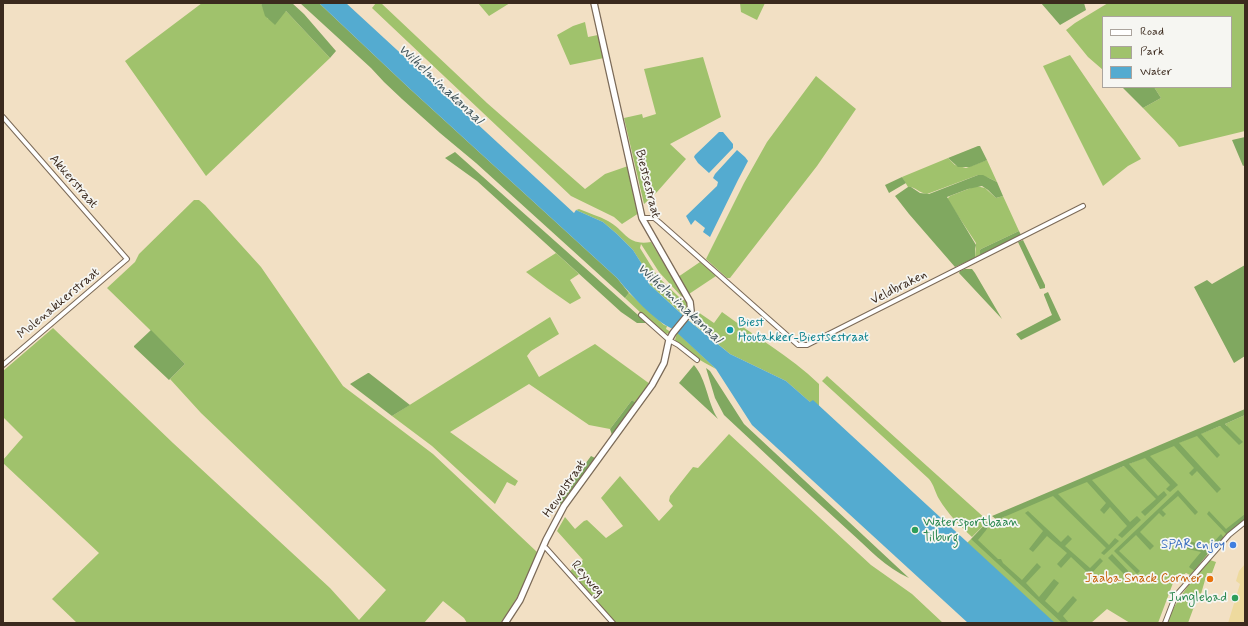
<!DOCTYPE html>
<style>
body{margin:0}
#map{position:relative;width:1248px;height:626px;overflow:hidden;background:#f2e0c4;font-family:Mynerve,sans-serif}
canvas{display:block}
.frame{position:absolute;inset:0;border:4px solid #3b2a1e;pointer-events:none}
.legend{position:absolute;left:1102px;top:16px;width:130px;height:72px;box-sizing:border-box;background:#f6f6f2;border:1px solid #aba49d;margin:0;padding:5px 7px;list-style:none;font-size:12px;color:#3b2a1e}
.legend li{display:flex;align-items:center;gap:8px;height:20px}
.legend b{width:20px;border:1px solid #aba49d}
</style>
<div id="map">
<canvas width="1248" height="626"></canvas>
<div class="frame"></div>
<ul class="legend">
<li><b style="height:5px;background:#fff"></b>Road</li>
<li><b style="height:11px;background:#a0c26c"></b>Park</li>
<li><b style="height:11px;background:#54abd0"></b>Water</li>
</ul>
</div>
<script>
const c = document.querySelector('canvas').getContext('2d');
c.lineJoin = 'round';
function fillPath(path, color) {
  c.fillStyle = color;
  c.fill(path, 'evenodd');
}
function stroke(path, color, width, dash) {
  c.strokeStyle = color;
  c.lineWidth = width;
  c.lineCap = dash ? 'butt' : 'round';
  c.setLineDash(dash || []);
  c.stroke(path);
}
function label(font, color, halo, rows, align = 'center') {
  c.font = font + ' Mynerve,sans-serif';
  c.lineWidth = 3.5;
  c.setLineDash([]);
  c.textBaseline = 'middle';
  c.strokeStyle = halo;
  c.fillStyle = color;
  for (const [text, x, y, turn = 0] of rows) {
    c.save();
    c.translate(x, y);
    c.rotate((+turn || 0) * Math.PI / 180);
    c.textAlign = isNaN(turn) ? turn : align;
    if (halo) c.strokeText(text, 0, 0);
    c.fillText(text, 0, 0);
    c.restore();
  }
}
fillPath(new Path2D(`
 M202 3H261L268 19 286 11 330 58 206 176 125 61Z
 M376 3H381L487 103 585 189 605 174 628 166 639 213 622 224 614 217 571 196 372 8Z
 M478 3H510L489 16Z
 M740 3H765L757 20 741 12Z
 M1108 3H1245V131L1179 147 1174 140 1143 108 1161 98 1154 87H1231V17H1103V70L1088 57 1066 30 1075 23Z
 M585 22 588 37 598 35 604 58 570 65 557 35 573 26Z
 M1070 55 1141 159 1128 166 1103 186 1043 66Z
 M703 57 721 117 670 144 686 159 657 192 644 204 624 118 642 114 643 118 656 114 644 69Z
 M816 76 856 109 817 166 730 278H727L706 259 744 183 767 142Z
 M948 158 955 165 966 168 987 160 997 182 989 178 978 175 927 194C919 193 915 186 908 187L902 177Z
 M976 186 985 188 996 198 1003 196 1019 231 981 249 980 250V255L975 258 976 243 947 199 950 196Z
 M194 200H199L205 205 261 267 343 386 433 454 537 552C534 570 512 608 500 623H467L464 618 443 601 424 623H77L52 599 99 553 3 463V460L23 437 3 417V371L53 328 173 443 330 588 359 620 386 590 201 413 170 379 185 364 107 288 135 262 139 254Z
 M579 209C588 213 599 216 608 221 626 231 627 246 651 242L684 297 681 296 659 272 641 244 640 248 658 277 679 297 683 300 688 301 690 309 687 314 685 313 683 315 649 284 652 280 633 250 617 234 603 222 576 210Z
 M556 253 579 274 570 280 581 298 570 304 547 288 526 272Z
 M700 262 716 276 689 294 678 277Z
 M629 293 664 325 667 326 666 329 671 332 670 333 666 334 660 331 625 298Z
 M694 312H698L714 323 722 312C754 336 790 356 819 384V410L786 381 730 354 690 321 692 319 690 316Z
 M550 317 559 334 531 351 527 356 539 377 595 344 650 384 636 403 632 400 610 429 589 425 529 384 450 432 518 481 515 486 507 482 495 504 432 446 392 416Z
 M677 332 716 369C702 361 685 353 675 340Z
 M827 376 988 521 972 537C959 525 948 514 939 499 935 492 934 485 929 479L822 381Z
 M1245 415V521L1191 568 1194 571 1190 575 1186 573 1173 583 1158 623H1130L1107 609 1091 623H1053L967 543 971 539H972L987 529 992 523 993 524 998 521 997 520 1004 517 1017 508 1124 466 1197 435 1202 436 1200 434 1220 426 1223 428 1227 426 1225 424Z
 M729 434 871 565 912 594 943 623H616L570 571 583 560 557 531 565 517 575 529 584 521 587 520 606 538 623 526 601 498 620 476 659 521 673 506 669 501 670 496 693 467 698 468Z
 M1210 560 1216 562 1212 573H1207L1201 594 1199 593 1188 623H1166C1177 599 1192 579 1210 560Z`), '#a0c26c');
fillPath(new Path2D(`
 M261 3H292L304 14 336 51 330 58 286 11 275 25 274 24 265 16Z
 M300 3H319L409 88 617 278 629 293 625 298 476 163 440 133 402 99 384 82 371 68Z
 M1041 3H1084L1086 10 1060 25Z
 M1122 87H1154L1161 98 1143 108Z
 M1245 137V165L1243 166 1232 140Z
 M978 146H980L987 160 985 161 970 167H958L948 158Z
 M455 152 647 323H637L621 312 477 181 445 158Z
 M978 175H983L997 182 1003 196 996 198 988 190 982 186 968 189 947 197 976 245 975 249V258L955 267 909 214 895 196 908 187H911L920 193 929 194Z
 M902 177 906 183 889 193 885 185Z
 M1019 231 1021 235 980 255V250L981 249Z
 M1023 240 1045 285V288L1040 289 1018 242Z
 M1245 265V356L1234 363 1194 287 1207 280 1212 284Z
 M965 269H972L975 273 1002 319 959 273 960 271Z
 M1048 292 1061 320 1021 340 1016 334 1052 315 1044 295V294Z
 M151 330 185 364 169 380 134 347V346Z
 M694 365C707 380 707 402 718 419L679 383Z
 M706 368 710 371 744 424 909 578C886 568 868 548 849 531 807 493 766 454 724 415L715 398Z
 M368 373H369L410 405 392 416 350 384Z
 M632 400 636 403 612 435 610 429Z
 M1245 409V415L1225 424 1243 442 1239 445 1220 426 1201 434 1220 455 1217 458 1197 436 1179 443 1221 489 1217 493 1197 471 1192 476 1189 473 1194 468 1174 446 1150 456 1178 485 1170 492 1166 489 1170 485 1145 458 1129 464 1158 496 1164 491 1167 495 1145 516 1141 512 1156 499 1124 466 1092 480 1130 522 1137 516 1141 520 1122 538 1118 535 1127 526 1110 507 1104 514 1100 510 1106 503 1087 482 1058 494 1109 545 1115 538 1119 541 1104 555 1101 553 1106 548 1053 496 997 520 992 516Z
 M591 456 595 458 560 506 558 504V501Z
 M1178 490 1198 512 1195 515 1178 496 1162 510 1166 514 1163 517 1159 513 1140 532 1154 546 1150 550 1136 535 1119 551 1140 571 1137 574 1114 551Z
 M1028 511 1061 542 1068 535 1072 539 1065 546 1090 568 1100 558 1103 561 1090 575 1071 557 1061 568 1057 564 1067 553 1047 536 1033 552 1029 549 1043 531 1025 513Z
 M1209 511 1226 529 1245 514V519L1227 535 1207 514Z
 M988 521 992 523 978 540 998 559H1001L1003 563 1022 580 1037 563 1041 567 1026 583 1039 597 1054 579 1059 583 1045 601 1058 613 1073 596 1077 600 1063 616 1069 623H1062L971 539Z
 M1221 534 1224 538 1211 550 1194 571 1189 567 1191 564 1201 552 1188 549 1185 546 1186 543C1192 541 1195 542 1201 546L1211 545Z
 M1112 554 1134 577 1130 580 1108 558Z`), '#80a860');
fillPath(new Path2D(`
 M1245 564V623H1228L1240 584 1236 581 1239 571Z`), '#eeda9e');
fillPath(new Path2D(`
 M319 3H346L574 213 576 210 603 222 617 234 633 250 652 280 649 284 688 320 730 354 786 381 810 402 813 400 1055 623H968L752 425 716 369 673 329C654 321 630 294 617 278L409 88Z
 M719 132H723L733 144V148L709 173 698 163 694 157 695 155Z
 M737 150 745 157 748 161 738 180 710 237 703 232 705 228 695 220 691 225 686 216 717 186 718 182 713 178 715 174Z`), '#54abd0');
const street = new Path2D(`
 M3 117 127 259 3 365
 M642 218H654L659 222 798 345H807L1083 206
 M641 315 669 340 678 345 697 360
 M546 548 613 623
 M1165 623 1175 597 1179 592 1229 535 1245 522`);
const secondary = new Path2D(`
 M505 623 520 600 546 540 564 506 652 385 664 363 669 340 673 333 691 311 690 302 642 218 594 3`);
stroke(street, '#7b6a58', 6);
stroke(secondary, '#7b6a58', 8);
stroke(street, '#fff', 4);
stroke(secondary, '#fff', 5.5);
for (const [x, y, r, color] of [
 [730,330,4,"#0f9aa8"],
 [915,530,4,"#2e9e5b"],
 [1233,545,4,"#3f7fe0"],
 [1210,579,4,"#e8710a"],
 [1235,598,4,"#2e9e5b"]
]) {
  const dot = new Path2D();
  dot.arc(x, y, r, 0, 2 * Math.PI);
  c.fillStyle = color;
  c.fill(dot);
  stroke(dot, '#f6f6f2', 1.5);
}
label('13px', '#3b2a1e', '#f6f6f2', [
 ["Akkerstraat",73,182,49],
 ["Biestsestraat",647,184,76],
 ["Veldbraken",899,288,-27],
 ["Molenakkerstraat",59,304,-40],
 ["Heuvelstraat",565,489,-56],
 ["Reyweg",587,579,49]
]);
label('13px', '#0d838f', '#f6f6f2', [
 ["Biest",738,323],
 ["Houtakker-Biestsestraat",738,338]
], 'left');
label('13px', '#27864d', '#f6f6f2', [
 ["Watersportbaan",923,523],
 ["Tilburg",923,538],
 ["Junglebad",1227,598,"right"]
], 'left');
label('13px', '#366cbe', '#f6f6f2', [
 ["SPAR enjoy",1225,545]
], 'right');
label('13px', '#c56008', '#f6f6f2', [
 ["Jaaba Snack Corner",1202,579]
], 'right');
label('italic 14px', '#44575c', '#f6f6f2', [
 ["Wilhelminakanaal",440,85,43],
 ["Wilhelminakanaal",679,304,43]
]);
</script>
